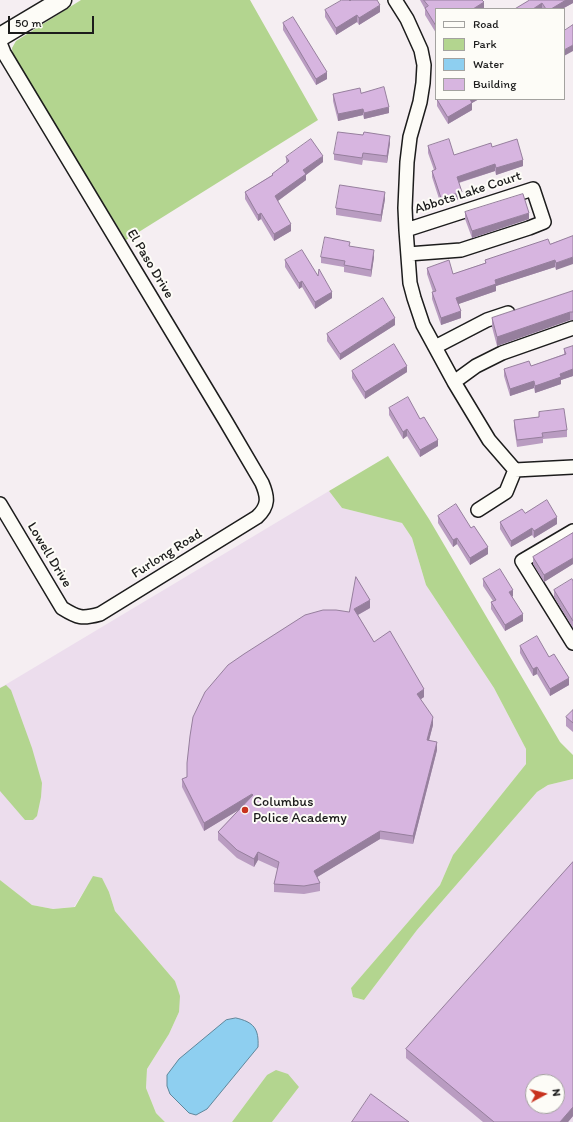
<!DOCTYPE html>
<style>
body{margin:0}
#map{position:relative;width:573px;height:1122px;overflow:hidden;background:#f5eef2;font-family:Itim,sans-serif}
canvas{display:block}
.legend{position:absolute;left:435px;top:8px;width:130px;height:92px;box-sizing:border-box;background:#fdfcf7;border:1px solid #a3a29f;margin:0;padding:5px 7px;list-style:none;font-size:12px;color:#1c1c1c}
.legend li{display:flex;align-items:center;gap:8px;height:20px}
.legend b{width:20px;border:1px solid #a3a29f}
.north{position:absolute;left:525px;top:1074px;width:40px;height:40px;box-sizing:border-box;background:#fdfcf7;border:1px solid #a3a29f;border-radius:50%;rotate:83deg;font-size:11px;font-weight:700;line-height:16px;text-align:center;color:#1c1c1c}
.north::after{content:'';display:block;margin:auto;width:14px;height:18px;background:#c8321e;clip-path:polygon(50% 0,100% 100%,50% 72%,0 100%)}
.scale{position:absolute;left:8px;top:16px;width:86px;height:18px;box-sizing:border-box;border:2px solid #1c1c1c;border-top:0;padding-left:5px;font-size:12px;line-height:14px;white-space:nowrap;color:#1c1c1c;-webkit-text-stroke:3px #fdfcf7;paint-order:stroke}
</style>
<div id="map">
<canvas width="573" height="1122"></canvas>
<ul class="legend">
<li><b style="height:5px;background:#fdfcf7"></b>Road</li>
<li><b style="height:11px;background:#b3d58f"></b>Park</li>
<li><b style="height:11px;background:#8ecff0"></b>Water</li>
<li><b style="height:11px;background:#d7b5e0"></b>Building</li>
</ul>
<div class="north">N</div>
<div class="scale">50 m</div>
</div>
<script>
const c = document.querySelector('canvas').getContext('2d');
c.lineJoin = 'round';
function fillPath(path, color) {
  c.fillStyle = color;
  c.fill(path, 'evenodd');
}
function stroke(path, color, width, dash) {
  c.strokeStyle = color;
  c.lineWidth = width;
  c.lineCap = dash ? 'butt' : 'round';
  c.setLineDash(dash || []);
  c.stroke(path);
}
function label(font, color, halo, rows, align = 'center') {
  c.font = font + ' Itim,sans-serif';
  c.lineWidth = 4;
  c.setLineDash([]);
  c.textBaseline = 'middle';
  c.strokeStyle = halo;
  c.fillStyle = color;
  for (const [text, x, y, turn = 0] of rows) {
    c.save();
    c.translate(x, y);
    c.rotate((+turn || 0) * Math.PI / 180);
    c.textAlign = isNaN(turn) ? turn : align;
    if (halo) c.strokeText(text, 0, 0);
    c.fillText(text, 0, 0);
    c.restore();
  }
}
fillPath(new Path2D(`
 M329 491 342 508 402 523 412 538 426 585 494 688 526 749V764L453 855 440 885 351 988 353 997 364 1000 417 930 537 792 548 785 573 779V1122H272L299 1087 267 1075 232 1122H165L156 1113 146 1088 147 1069 169 1034 179 1012 175 981 115 911 109 892 93 877 74 907 53 909 32 905 0 880V688ZM533 1082H557V1106H533Z`), '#ecdded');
fillPath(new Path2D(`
 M81 0H250L318 120 126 240 13 56 12 48 16 41Z
 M388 456 429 519 560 742 573 755V779L548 785 537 792 417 930 364 1000 353 997 351 988 440 885 453 855 526 764V749L494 688 426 585 412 538 402 523 342 508 329 491Z
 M6 685 11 690 32 748 42 783 41 797 37 816 33 820H25L0 791V688Z
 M93 876 102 878 109 892 115 911 175 981 180 996 179 1012 169 1034 147 1069 146 1088 156 1113 165 1122H0V880L32 905 53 909 75 907Z
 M276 1070 288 1074 299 1087 272 1122H232L267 1075Z`), '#b3d58f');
const water = new Path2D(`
 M236 1018C254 1022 259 1029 258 1047L207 1109 196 1115 189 1113 170 1094 167 1086V1075L179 1059 226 1020Z`);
fillPath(water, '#8ecff0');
stroke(water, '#60879b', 1);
const minor = new Path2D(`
 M395 0 407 19 421 50 424 65 423 83 420 102 410 137 407 162 405 208 406 230 410 283 414 298 423 325 454 382 489 440 515 470
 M0 43 4 53 225 420 262 483C268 497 269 506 257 517L100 614C82 619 78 618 62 608L0 504
 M406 230 533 189 544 222 529 228 461 250 408 254
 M435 347 487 320 508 313
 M454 382 476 366 502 353 573 328
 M515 470 573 467
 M478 510 506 492 515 470
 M573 531 522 561 573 643`);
const secondary = new Path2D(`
 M0 37 62 0`);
stroke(minor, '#1c1c1c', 16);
stroke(secondary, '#1c1c1c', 21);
stroke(minor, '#fdfcf7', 13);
stroke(secondary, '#fdfcf7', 18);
fillPath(new Path2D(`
 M420 0H482L484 9H436V33L425 15V9Z
 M530 0H573V3L562 9H515Z
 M325 10 380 12 359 25 357 22 336 35 325 17Z
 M283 23 327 79 316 85 283 30Z
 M361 93 389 113 364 119 363 115 338 121 333 101V94Z
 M437 99H479L472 103V110L448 124 437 106Z
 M390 143 387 163 363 160 362 165 334 160V154Z
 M428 146 454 155 492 147 523 166 496 175 495 171 459 183 462 198 441 205 432 177V171L434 170 428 153Z
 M286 157 323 162 306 175V180L278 201 291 231 274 241 261 219 258 221 245 199V192L272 175V174L286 164Z
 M385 199 381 222 336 215V208Z
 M465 212 529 219 472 238 465 219Z
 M573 236 556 270 555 267 496 286V291L458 304 461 318 441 325 432 299V292H433L427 274V268L453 274 485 263V260L550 244Z
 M350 246 374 257 371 277 344 272V267L321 263V257Z
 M285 260 318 276 332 298 315 309 302 287 299 289 285 267Z
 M573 291V320H570L497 346 492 327V318Z
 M395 325 340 360 327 341V334Z
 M573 346V376L561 380V384L535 393 534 388 510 396 504 376V369L531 366 564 354V349Z
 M352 371 407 372 365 399 352 378Z
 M389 408 420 419 438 446 420 457 407 436 403 439 389 415Z
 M539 412 567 430V437L543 439V443L517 447 514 427V420L539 417Z
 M525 513 557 524 534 538 532 535 511 547 500 529V522Z
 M438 516 488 554 470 565 457 544 453 547 438 523Z
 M573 533V564L544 582 533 564V557Z
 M483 579 513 596 512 597 523 621 505 631 491 609V602L493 601 483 586Z
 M573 581V628L554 597V590Z
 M370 608 358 615 374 642 424 697 420 699 433 725 429 740 437 750 413 844 380 839 317 877 320 883V891L304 894 274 892V884L278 869 258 860 254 867 237 858 218 840V832L240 809 204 831 182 787V779L187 777V763L349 612Z
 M520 646 549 657 569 685 550 696 537 674 533 676 520 653Z
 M573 710V732L566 726V717Z
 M573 862V1116L568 1122H483L406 1058V1049Z`), '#b99cc1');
fillPath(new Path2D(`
 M566 0H573V3L562 9H551Z
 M484 2V9H473Z
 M542 3V9H533Z
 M380 5V12L359 25V18Z
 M357 15V22L336 35V28Z
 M573 45V51L564 56V50Z
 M327 72V79L316 85V79Z
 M469 99H479L472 103V110L448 124V117Z
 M389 107V113L364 119V113Z
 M363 109V115L338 121V114Z
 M390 136V143L387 163V156Z
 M323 156V162L306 175V180L275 203V196L303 170Z
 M523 160V166L496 175V168Z
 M495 164V171L457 183V177Z
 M385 192V199L381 222V215Z
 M462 192V198L441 205V198Z
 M261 213V219L258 221V215Z
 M529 213V219L472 238V231Z
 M291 224V231L274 241V234Z
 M374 250V257L371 277V270Z
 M573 257V264L556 270V263Z
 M555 260V267L496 286V291L456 305V298L495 280Z
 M302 281V287L299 289V283Z
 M332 292V298L315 309V302Z
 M461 311V318L441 325V318Z
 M570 312V320L497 346V337Z
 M395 318V325L340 360V354Z
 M407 366V372L365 399V392Z
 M573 369V376L561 380V384L535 393V386L560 374Z
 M534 381V388L510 396V389Z
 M407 429V436L403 439V432Z
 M438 440V446L420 457V450Z
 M557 517V524L534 538V531Z
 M532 528V535L511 547V541Z
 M457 538V544L453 547V540Z
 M488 547V554L470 565V558Z
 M573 558V564L544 582V575Z
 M513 590V596L509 598V592Z
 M370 600V608L354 617V609Z
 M523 614V621L505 631V625Z
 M537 667V674L533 676V669Z
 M569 678V685L550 696V689Z
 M424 689V697L417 702V694Z
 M433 717V725L427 748V740Z
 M437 742V750L413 844V836Z
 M252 794V802L204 831V823Z
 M380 831V839L314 879V871Z
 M258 852V860L254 867V859Z
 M573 1107V1116L568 1122H560Z`), '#967f9d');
const building = new Path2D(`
 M342 0H349L350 1 351 0H377L380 5 359 18 357 15 336 28 325 10Z
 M424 0H482L484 2 473 9H436V26L425 8 428 6Z
 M530 0H566L551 9H546L542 3 533 9H515Z
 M293 17 327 72 316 79 283 23Z
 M573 25V45L564 50V31Z
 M384 87 389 107 364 113 363 109 338 114 333 94 360 88 361 93Z
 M437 99H470L472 103 448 117Z
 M338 132 363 135 364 132 390 136 387 156 363 153 362 158 334 154Z
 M311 139 323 156 303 170 306 174 275 196 291 224 274 234 261 213 258 215 245 192 273 175 272 174 289 161 286 157Z
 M449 139 454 155 491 143 492 147 517 139 523 160 496 168 495 164 457 177 462 192 441 198 432 171 436 169 428 146Z
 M340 185 385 192 381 215 336 208Z
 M523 194 529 213 472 231 465 212Z
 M573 236V257L556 263 555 260 495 280 496 284 456 298 461 311 441 318 432 292 436 291 427 268 449 260 453 274 486 263 485 260 548 239 550 244Z
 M325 237 350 242 349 246 374 250 371 270 344 265 345 261 321 257Z
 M302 250 318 276 319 269 332 292 315 302 302 281 299 283 285 260Z
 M573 291V312H570L497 337 492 318Z
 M383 298 395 318 340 354 327 334Z
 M394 344 407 366 365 392 352 371Z
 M573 346V369L560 374 561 377 535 386 534 381 510 389 504 369 529 361 531 366 566 354 564 349Z
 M408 397 420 419 424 417 438 440 420 450 407 429 403 432 389 408Z
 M564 409 567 430 542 433 543 437 517 440 514 420 539 417V412Z
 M547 500 557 517 534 531 532 528 511 541 500 522 522 509 525 513Z
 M456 504 471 528 474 526 488 547 470 558 457 538 453 540 438 516Z
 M573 533V558L544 575 533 557Z
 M500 569 513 590 509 592 523 614 505 625 491 602 496 600 483 579Z
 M356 577 370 600 354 609 374 642 390 631 424 689 417 694 433 717 427 740 437 742 413 836 380 831 314 871 320 883 304 886 274 884 279 862 258 852 254 859 237 850 218 832 253 795 252 794 204 823 182 779 187 777V763L190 736 193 717 205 692 228 665 244 654 305 615 323 610H336L349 612Z
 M572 579 573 581V621L554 590Z
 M537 636 549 657 554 654 569 678 550 689 537 667 533 669 520 646Z
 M573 710V723L566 717Z
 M573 862V1107L560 1122H494L406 1049ZM533 1082H557V1106H533Z
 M371 1094 409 1122H352Z`);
fillPath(building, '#d7b5e0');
stroke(building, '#967f9d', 1);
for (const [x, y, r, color] of [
 [245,810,4,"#c8321e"]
]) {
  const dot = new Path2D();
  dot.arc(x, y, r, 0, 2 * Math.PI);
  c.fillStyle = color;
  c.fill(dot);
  stroke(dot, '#fdfcf7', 1.5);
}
label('14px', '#1c1c1c', '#fdfcf7', [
 ["Abbots Lake Court",468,193,-18],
 ["El Paso Drive",150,264,59],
 ["Furlong Road",167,554,-32],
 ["Lowell Drive",49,555,59]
]);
label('14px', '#1c1c1c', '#fdfcf7', [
 ["Columbus",253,802],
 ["Police Academy",253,818]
], 'left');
</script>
